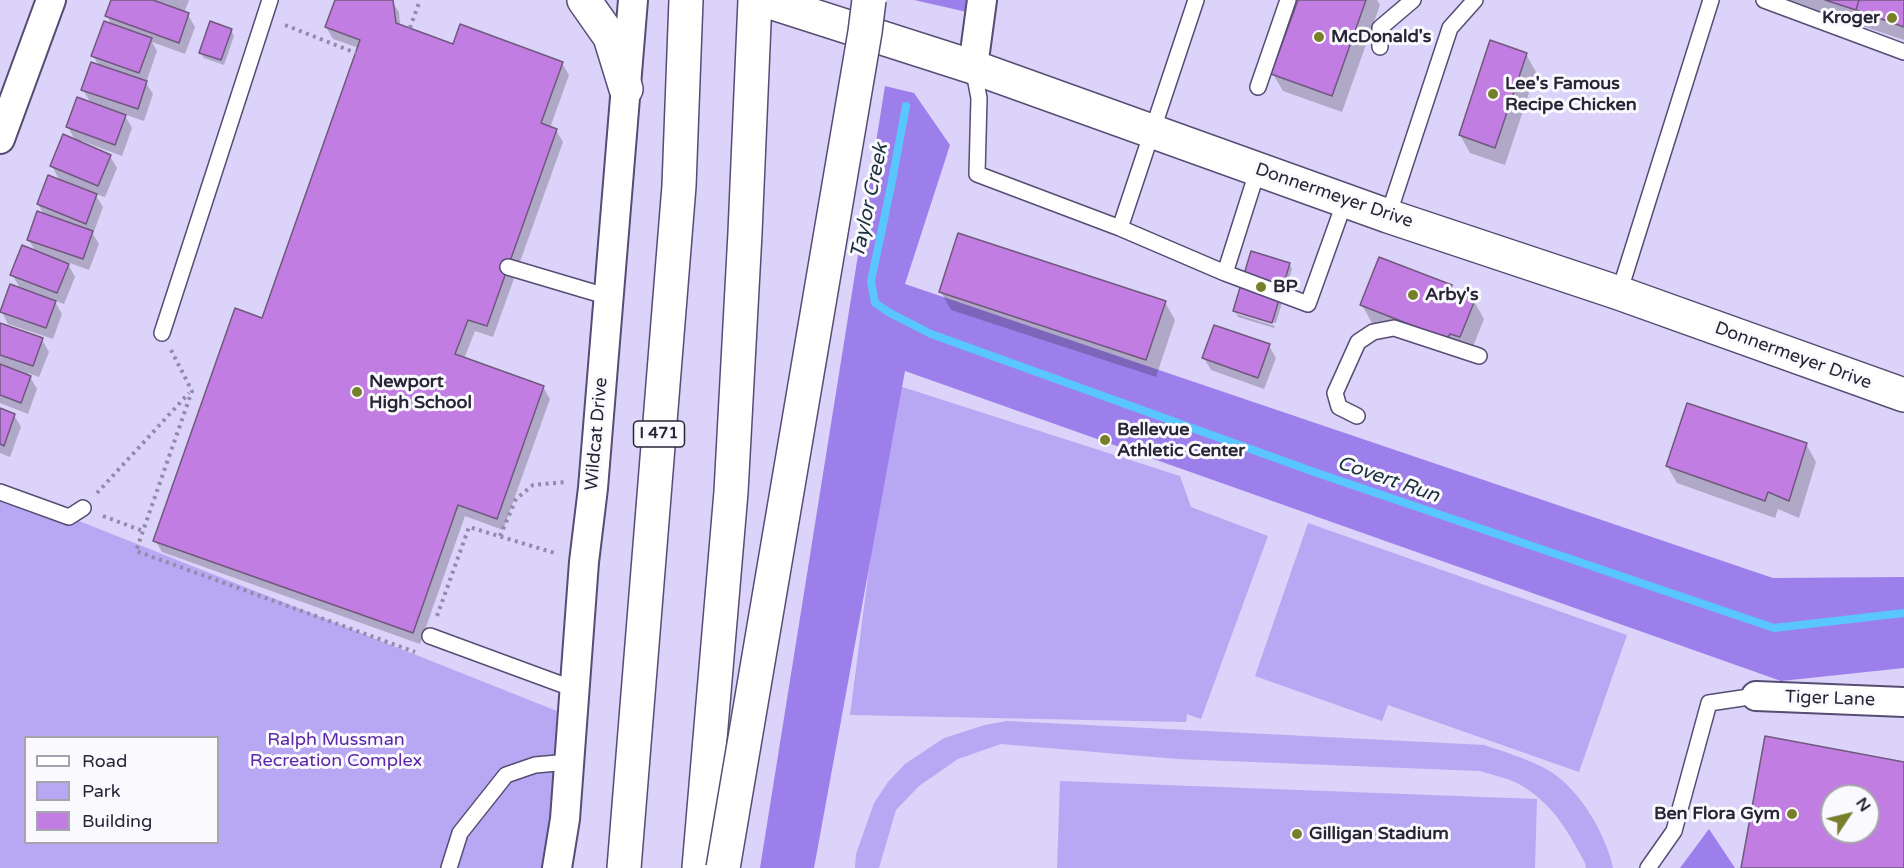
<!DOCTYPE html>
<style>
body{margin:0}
#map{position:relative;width:1904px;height:868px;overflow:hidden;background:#dbd3f9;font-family:"Varela Round",sans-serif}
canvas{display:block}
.legend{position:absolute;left:24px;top:736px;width:195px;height:108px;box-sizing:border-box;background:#faf9fe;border:2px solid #a6a4ae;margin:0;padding:8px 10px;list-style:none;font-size:18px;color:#282536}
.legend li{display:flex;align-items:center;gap:12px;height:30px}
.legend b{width:30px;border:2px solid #a6a4ae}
.north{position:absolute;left:1820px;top:784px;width:60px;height:60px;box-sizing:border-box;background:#faf9fe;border:2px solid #a6a4ae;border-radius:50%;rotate:55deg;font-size:16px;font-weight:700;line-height:24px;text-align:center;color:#282536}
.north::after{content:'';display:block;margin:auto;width:21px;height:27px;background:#777f2a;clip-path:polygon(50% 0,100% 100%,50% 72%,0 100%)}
</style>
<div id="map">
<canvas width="1904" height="868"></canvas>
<ul class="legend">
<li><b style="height:8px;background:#fff"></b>Road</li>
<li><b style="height:16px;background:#b8a7f2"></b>Park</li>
<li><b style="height:16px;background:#c27de2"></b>Building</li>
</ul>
<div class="north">N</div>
</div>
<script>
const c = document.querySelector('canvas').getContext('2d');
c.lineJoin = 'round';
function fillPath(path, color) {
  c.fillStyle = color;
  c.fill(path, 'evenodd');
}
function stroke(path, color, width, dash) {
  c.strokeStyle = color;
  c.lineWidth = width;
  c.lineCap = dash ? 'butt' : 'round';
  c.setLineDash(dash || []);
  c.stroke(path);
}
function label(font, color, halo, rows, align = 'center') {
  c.font = font + ' "Varela Round",sans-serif';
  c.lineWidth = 6;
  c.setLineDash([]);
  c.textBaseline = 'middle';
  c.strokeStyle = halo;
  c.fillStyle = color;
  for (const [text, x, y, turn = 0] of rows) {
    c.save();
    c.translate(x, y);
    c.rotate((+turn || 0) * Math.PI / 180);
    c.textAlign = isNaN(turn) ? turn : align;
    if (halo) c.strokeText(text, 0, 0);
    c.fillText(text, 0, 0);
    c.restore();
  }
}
fillPath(new Path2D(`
 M893 384 1180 476 1191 507 1268 536 1201 719 1187 714 1186 722 850 715Z
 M0 492 69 517 572 717 557 868H0ZM26 738H218V842H26Z
 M1308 523 1627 635 1579 772 1388 705 1382 721 1255 676Z
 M1007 721 1484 745C1505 752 1528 759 1548 770 1579 788 1606 834 1613 868H1586L1585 863C1569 833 1554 806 1524 787 1511 778 1494 776 1480 771L1177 759 1001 744 958 759 919 786 896 810 879 868H855L856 854 874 803 888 782 905 764 944 738 985 725Z
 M1060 781 1537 799 1535 868H1057Z`), '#b8a7f2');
fillPath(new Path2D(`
 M914 0H982L980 15Z
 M885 86 914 93 950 145 905 284 1773 578 1904 577V668L1781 681 905 371 814 868H760Z
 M1709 829 1735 868H1680Z`), '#9d7fec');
fillPath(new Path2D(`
 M112 0H189L184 13 188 15 195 27 185 54 152 42 157 51 146 83 153 94 144 121 124 114 132 128 122 156 82 141 81 143 110 156 117 168 105 197 95 194 103 207 93 234 99 244 89 270 67 262 75 277 64 304 54 300 62 314 53 339 8 324 2 312 21 290 12 274 36 252 28 239 44 215 38 204 60 181 52 166 76 142 68 127 91 103 83 90 100 67 93 56 112 25 107 16Z
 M336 0H391L399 12 400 26 453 46 562 63 569 75 550 128 556 130 563 142 493 337 475 331 464 359 543 387 550 399 503 530 465 516 420 644 162 552 155 540 263 320 359 48 333 39 326 27Z
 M1299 0H1377L1380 5 1342 112 1283 91 1273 74Z
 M1785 0H1904V40Z
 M231 30 234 36 224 65 204 58 201 53Z
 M1526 54 1536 72 1505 165 1470 153 1460 135Z
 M1289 264 1292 269 1276 323 1237 311V314L1275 326 1274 328 1238 317 1235 311Z
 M1451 287 1456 295 1474 301 1484 319 1470 354 1457 356 1372 323 1362 305Z
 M941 292 1165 302 1175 320 1156 377 951 310Z
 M0 325 42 340 49 352 39 377 28 373 37 389 28 414 0 403Z
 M1269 346 1276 358 1264 389 1211 370 1204 358Z
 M0 410 14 415 21 427 10 457 0 453Z
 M1806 444 1816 462 1799 518 1778 509 1775 518 1677 483 1667 466Z`), '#0003');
stroke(new Path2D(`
 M906 106 891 186 871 281 875 303 890 313 931 334 1317 473 1774 628 1904 613`), '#5ac6fe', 8);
const building = new Path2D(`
 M111 0H153L189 13 179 43 105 16Z
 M335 0H393L396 23 453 44 460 24 563 62 541 123 557 129 487 326 468 320 455 354 544 386 497 519 458 505 413 633 153 541 235 308 262 318 360 40 325 27Z
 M1298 0H1366L1332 96 1271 74Z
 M1825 0H1859L1856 10Z
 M1859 0H1904V27L1856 10Z
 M104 21 152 38 139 73 91 56Z
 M210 21 232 29 221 60 199 53Z
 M1490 40 1527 53 1495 148 1459 135Z
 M91 62 147 81 138 109 81 90Z
 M77 97 126 115 115 145 66 127Z
 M63 134 111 155 98 186 50 166Z
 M48 175 97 194 86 224 37 204Z
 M37 211 93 231 83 259 27 240Z
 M958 233 1166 301 1146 360 939 292Z
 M22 245 69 264 57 293 10 275Z
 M1251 251 1290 263 1272 323 1233 311Z
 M1379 257 1452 285 1450 291 1475 300 1460 337 1450 334 1447 339 1360 305Z
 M10 284 56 301 46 328 0 312Z
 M0 323 43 338 33 366 0 355Z
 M1214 325 1270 344 1258 378 1202 358Z
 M0 364 31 376 21 403 0 395Z
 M1687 403 1807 443 1789 501 1768 492 1765 501 1666 466Z
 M0 408 15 414 4 446 0 444Z
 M1765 736 1904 762V868H1741ZM1832 796H1868V832H1832Z`);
fillPath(building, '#c27de2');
stroke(building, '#70587d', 1.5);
const lane = new Path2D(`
 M1764 0 1904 52
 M1380 47V28L1413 0
 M973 67 979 98 977 174 1120 228 1225 273 1308 304 1345 201
 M1258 87 1288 0
 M1388 216 1450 28 1475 0
 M1120 228 1196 0
 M508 267 609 297
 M1225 273 1258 169
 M1619 293 1711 0
 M162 333 270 0
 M1357 416 1339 407 1335 393 1358 342 1373 332 1394 328 1479 356
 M0 492 69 517 83 508
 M430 636 574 689
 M449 868 460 833 506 775 535 765 569 762
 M1648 868 1674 831 1709 703 1756 696`);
const street = new Path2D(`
 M973 67 982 0
 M0 139 51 0
 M1756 696 1904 702
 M557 868 565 819 584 562 593 488 633 0`);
const secondary = new Path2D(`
 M584 0 610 37 626 89
 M764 0 973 67 1388 216 1619 293 1904 395`);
const highway = new Path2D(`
 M624 868 679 186 686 0
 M699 868 731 492 745 233 755 0`);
stroke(lane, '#564c74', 18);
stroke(street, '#564c74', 32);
stroke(secondary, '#564c74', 36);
stroke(highway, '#564c74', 36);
stroke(new Path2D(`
 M285 25 356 53
 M410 28 420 0
 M171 350 192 391 136 551 415 652
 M97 493 189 393
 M103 516 143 531
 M500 536 516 499 533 485 566 482
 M437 616 469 527 558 554`), '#918ba9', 4, [3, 4.5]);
stroke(lane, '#fff', 15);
stroke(street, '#fff', 28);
stroke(secondary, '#fff', 33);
stroke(highway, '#fff', 33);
const highwayBridge = new Path2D(`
 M723 868 865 32 869 0`);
stroke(highwayBridge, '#564c74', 36, []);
stroke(highwayBridge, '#fff', 33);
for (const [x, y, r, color] of [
 [1892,18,6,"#777f2a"],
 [1319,37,6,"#777f2a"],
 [1493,94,6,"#777f2a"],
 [1261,287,6,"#777f2a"],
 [1413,295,6,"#777f2a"],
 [357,392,6,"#777f2a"],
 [1105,440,6,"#777f2a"],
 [1792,814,6,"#777f2a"],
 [1297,834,6,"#777f2a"]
]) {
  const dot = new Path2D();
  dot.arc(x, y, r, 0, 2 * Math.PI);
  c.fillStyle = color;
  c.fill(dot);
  stroke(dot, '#faf9fe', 2);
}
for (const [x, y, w] of [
 [659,434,51]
]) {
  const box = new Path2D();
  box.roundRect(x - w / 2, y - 13, w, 26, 4.5);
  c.fillStyle = '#faf9fe';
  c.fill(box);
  stroke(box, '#282536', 1.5);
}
label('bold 16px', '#282536', null, [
 ["I 471",659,434]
]);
label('bold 18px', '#282536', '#faf9fe', [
 ["Kroger",1880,18,"right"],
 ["McDonald's",1331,37],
 ["Lee's Famous",1505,84],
 ["Recipe Chicken",1505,105],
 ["BP",1273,287],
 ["Arby's",1425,295],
 ["Newport",369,382],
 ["High School",369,403],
 ["Bellevue",1117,430],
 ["Athletic Center",1117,451],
 ["Ben Flora Gym",1780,814,"right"],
 ["Gilligan Stadium",1309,834]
], 'left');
label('18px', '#282536', '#faf9fe', [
 ["Donnermeyer Drive",1334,196,19],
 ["Donnermeyer Drive",1793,356,20],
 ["Wildcat Drive",597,434,-85],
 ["Tiger Lane",1830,699,2]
]);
label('18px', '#5927a7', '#faf9fe', [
 ["Ralph Mussman",336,740],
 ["Recreation Complex",336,761]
]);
label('italic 20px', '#1a313e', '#faf9fe', [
 ["Taylor Creek",870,201,-78],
 ["Covert Run",1388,480,19]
]);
</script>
